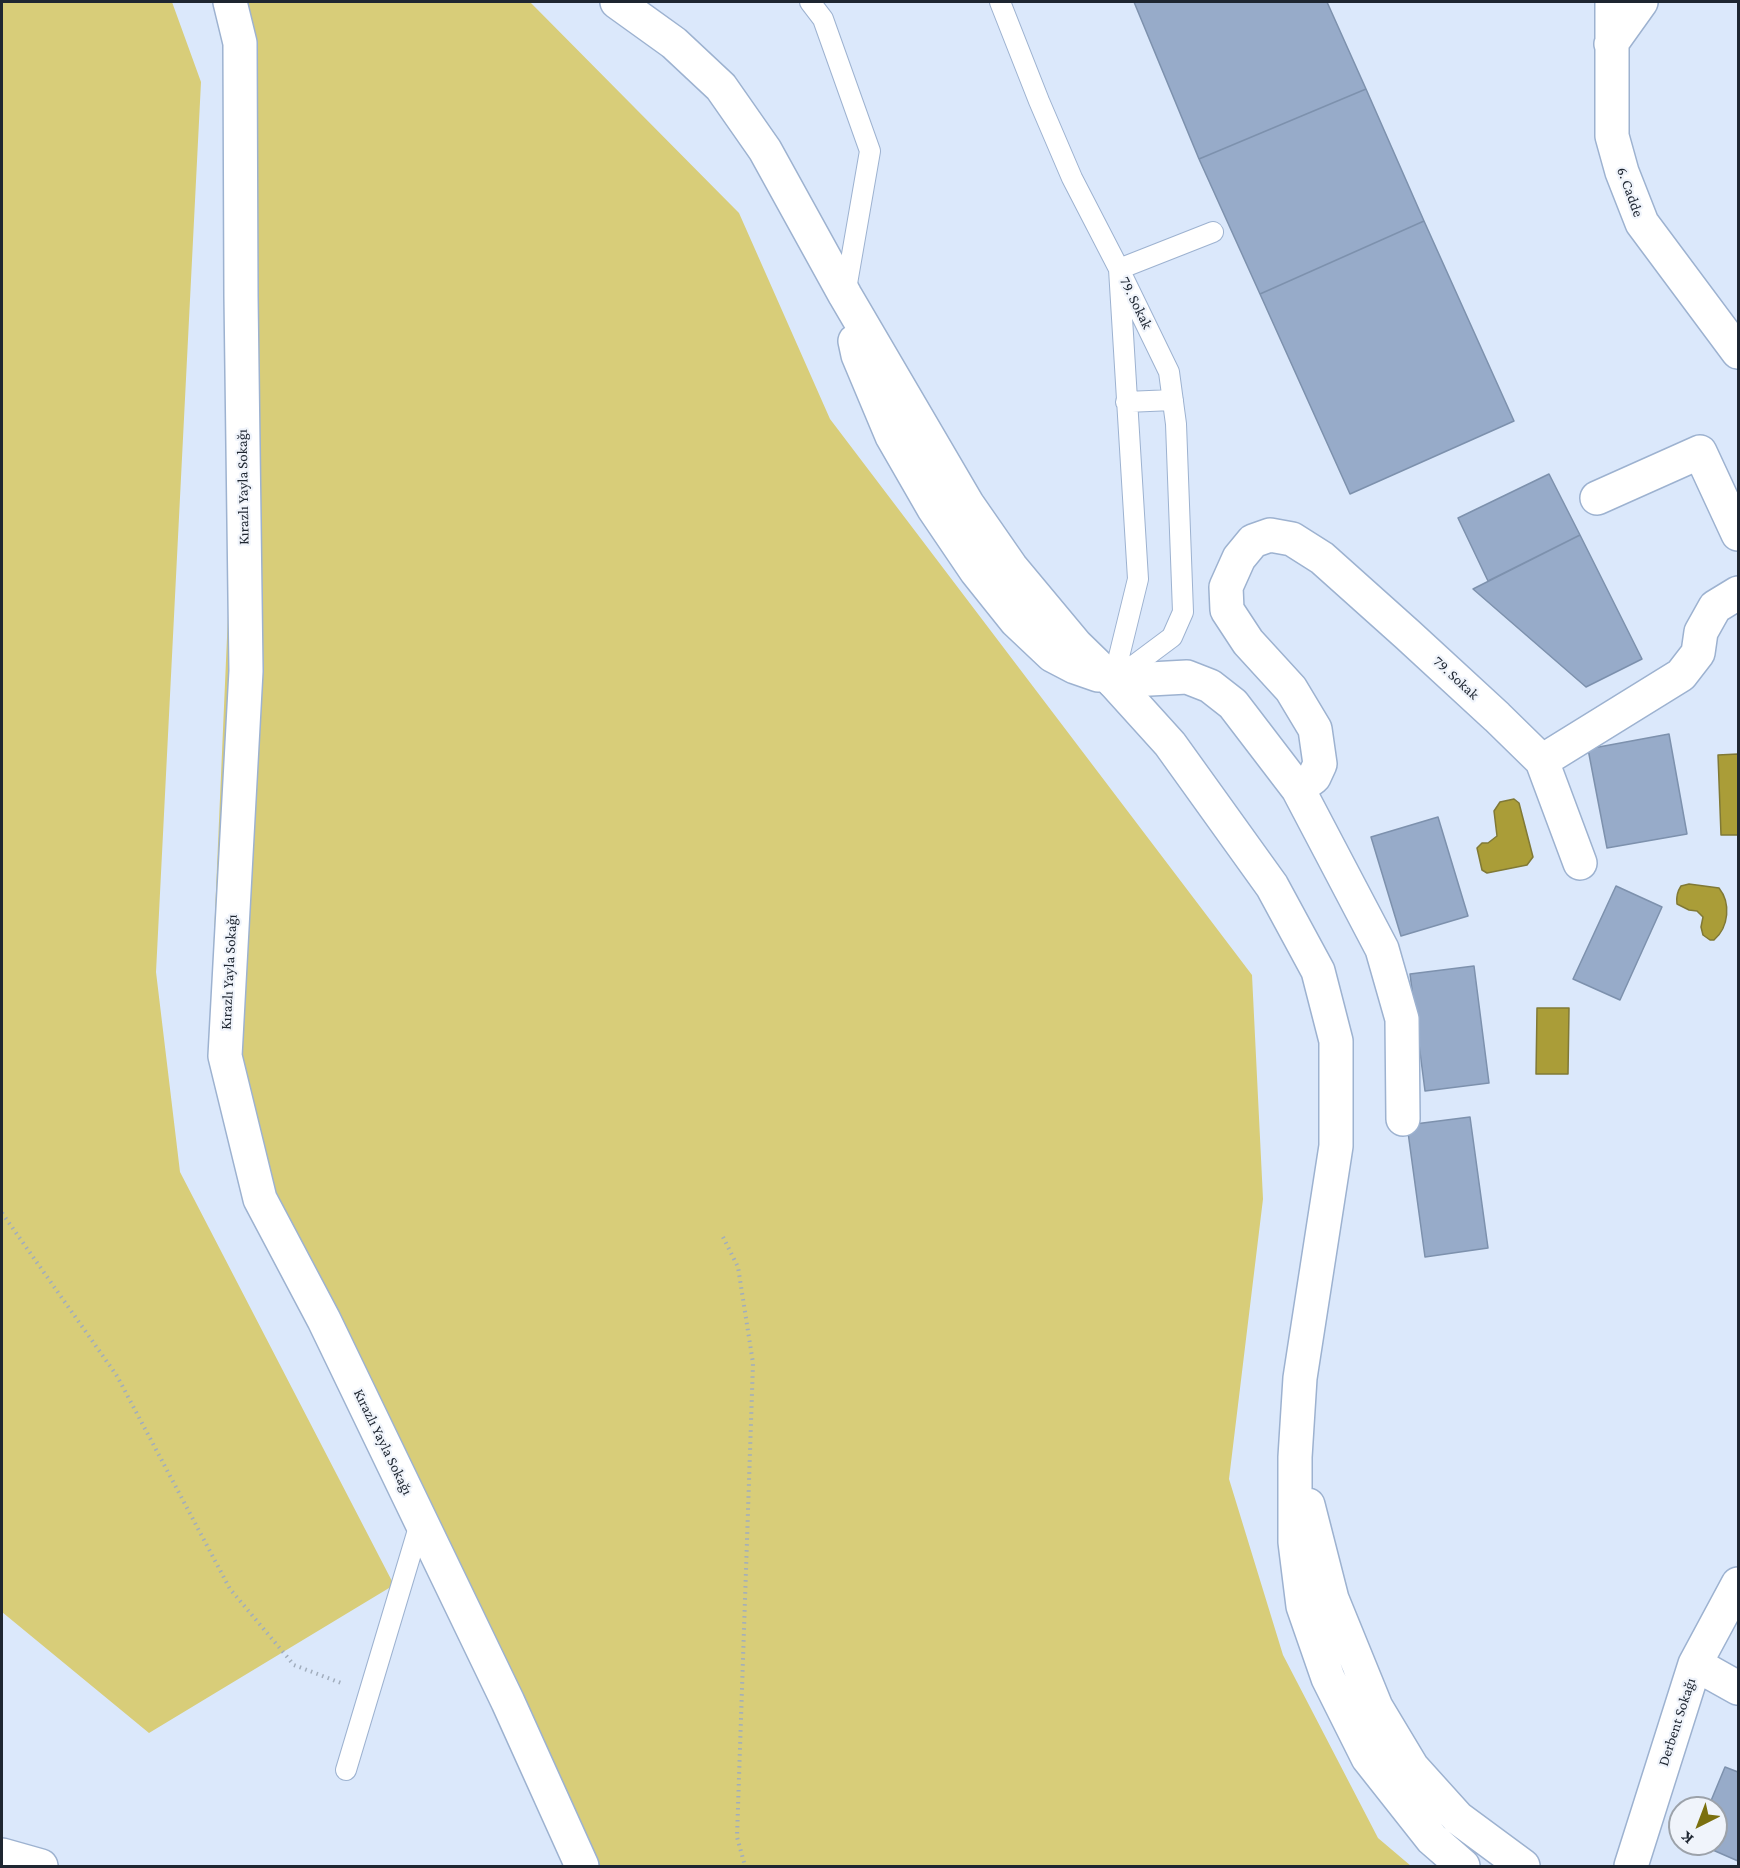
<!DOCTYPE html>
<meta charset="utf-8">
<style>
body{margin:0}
#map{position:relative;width:1740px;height:1868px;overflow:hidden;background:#dbe8fb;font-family:"Crimson Pro",serif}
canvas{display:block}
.frame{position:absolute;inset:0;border:3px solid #1e2631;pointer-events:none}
.north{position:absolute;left:1668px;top:1796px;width:60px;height:60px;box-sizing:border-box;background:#f0f4fb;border:2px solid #9ca2aa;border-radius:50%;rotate:222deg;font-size:16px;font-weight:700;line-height:24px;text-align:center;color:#1e2631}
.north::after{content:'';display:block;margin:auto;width:21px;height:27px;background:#7b700f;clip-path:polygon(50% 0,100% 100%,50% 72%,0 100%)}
</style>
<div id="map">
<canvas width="1740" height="1868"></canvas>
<div class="frame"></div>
<div class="north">K</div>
</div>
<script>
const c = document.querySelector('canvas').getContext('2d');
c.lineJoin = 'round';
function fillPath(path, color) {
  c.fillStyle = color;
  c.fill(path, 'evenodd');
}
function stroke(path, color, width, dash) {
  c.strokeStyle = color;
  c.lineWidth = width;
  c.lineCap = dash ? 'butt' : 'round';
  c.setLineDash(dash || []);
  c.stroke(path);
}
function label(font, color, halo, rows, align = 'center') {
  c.font = font + ' "Crimson Pro",serif';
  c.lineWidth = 4.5;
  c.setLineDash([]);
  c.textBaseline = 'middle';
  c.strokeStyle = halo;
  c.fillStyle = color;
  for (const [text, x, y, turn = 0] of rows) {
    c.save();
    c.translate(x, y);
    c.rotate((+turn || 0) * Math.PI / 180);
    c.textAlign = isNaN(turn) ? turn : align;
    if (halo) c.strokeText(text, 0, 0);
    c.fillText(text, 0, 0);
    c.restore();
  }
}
fillPath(new Path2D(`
 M2 2H172L201 82 156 972 180 1172 394 1585 149 1733 2 1612Z
 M231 2H530L739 213 830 419 1252 975 1263 1199 1229 1479 1283 1655 1378 1838 1411 1866H595L420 1543 209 1050 251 88Z`), '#d8cd79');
const water = new Path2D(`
 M1738 754V835H1721L1718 755Z
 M1514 799 1519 803 1533 857 1527 865 1487 873 1482 870 1477 848 1482 843H1488L1497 836 1494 811 1500 802Z
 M1689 884 1719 888C1731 903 1729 927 1714 940H1710L1703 935 1701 927 1703 917 1697 911 1689 910 1677 904C1676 897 1677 892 1681 886Z
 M1537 1008H1569L1568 1074H1536Z`);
fillPath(water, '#aa9d38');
stroke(water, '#807936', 1.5);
const building = new Path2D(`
 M1134 2H1327L1366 89 1199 159Z
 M1366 89 1424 221 1260 294 1199 159Z
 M1424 221 1514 421 1350 494 1260 294Z
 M1549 474 1580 535 1488 581 1458 518Z
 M1580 535 1642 659 1586 687 1473 589Z
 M1669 734 1687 834 1607 848 1588 749Z
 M1438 817 1468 916 1401 936 1371 837Z
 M1616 886 1662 907 1620 1000 1573 979Z
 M1474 966 1489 1083 1425 1091 1410 974Z
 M1470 1117 1488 1248 1425 1257 1407 1125Z
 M1725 1767 1738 1772V1861L1699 1844H1716V1808H1708Z`);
fillPath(building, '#97abc9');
stroke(building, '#7d91ad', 1.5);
const service = new Path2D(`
 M810 2 823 19 870 151 845 295
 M1000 2 1039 101 1072 178 1119 269 1213 232
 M1119 269 1169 372 1176 424 1183 612 1172 637 1113 681 1138 579Z
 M1126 402 1173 400
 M346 1770 421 1520`);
const minor = new Path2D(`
 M1612 2V136L1622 172 1642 223 1738 352
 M1611 44 1641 2
 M1597 498 1700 452 1738 534
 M1113 681 1187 677 1210 686 1233 704 1298 789 1314 777 1320 764 1315 729 1291 689 1248 642 1227 610 1226 587 1239 558 1253 541 1270 535 1292 539 1322 558 1408 635 1497 717 1542 761 1580 863
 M1542 761 1681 675 1698 653 1701 632 1715 607 1738 593
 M1298 789 1382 949 1402 1019 1403 1119
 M1695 1664 1738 1688
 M2 1855 41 1866
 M1631 1866 1695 1664 1738 1584`);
const tertiary = new Path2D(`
 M617 2 674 43 721 87 765 150 845 295 968 505 1011 567 1076 645 1113 681 1170 744 1272 886 1318 971 1336 1041V1146L1300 1378 1295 1457V1542L1303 1606 1328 1678 1368 1758 1432 1839 1463 1866
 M855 341 858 355 892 436 934 509 976 571 1016 621 1052 655 1075 667 1098 675
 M1308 1505 1332 1599 1376 1707 1412 1767 1458 1818 1523 1866`);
const secondary = new Path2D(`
 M230 2 240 43 241 296 246 671 225 1056 260 1199 324 1320 508 1702 582 1866`);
stroke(service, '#9db2d0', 22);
stroke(minor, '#9db2d0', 36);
stroke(tertiary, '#9db2d0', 36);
stroke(secondary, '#9db2d0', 36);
stroke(new Path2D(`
 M2 1213 117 1376 230 1589 294 1665 341 1683
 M723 1237 738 1267 753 1363 737 1837 745 1866`), '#a1adbd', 4, [1.5, 4.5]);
stroke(service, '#fff', 20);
stroke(minor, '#fff', 33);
stroke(tertiary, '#fff', 33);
stroke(secondary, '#fff', 33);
label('15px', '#1e2631', '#f0f4fb', [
 ["6. Cadde",1630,192,70],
 ["79. Sokak",1136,303,64],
 ["Kırazlı Yayla Sokağı",243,487,-91],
 ["79. Sokak",1456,678,43],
 ["Kırazlı Yayla Sokağı",229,972,-87],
 ["Kırazlı Yayla Sokağı",383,1442,64],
 ["Derbent Sokağı",1677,1722,-72]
]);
</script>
